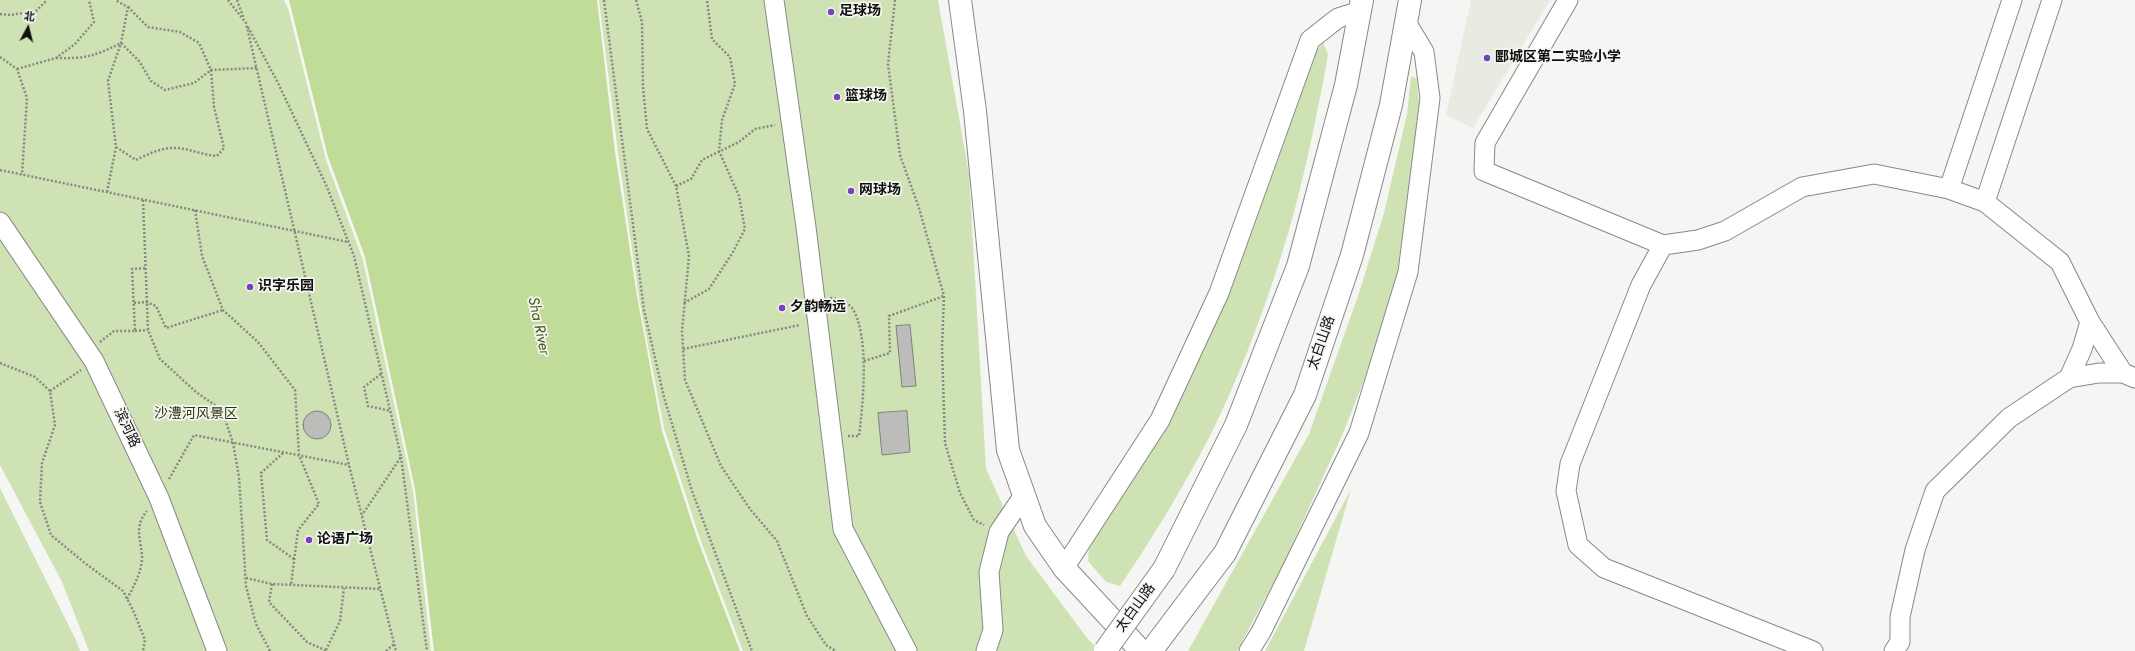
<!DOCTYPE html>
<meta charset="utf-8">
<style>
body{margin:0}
#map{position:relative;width:2135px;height:651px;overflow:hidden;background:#f5f6f3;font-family:Jost,"Noto Sans SC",sans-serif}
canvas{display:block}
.north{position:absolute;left:8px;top:8px;width:40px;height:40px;-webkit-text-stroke:3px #f5f6f3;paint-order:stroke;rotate:7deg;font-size:11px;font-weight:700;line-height:16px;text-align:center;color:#0f0f0e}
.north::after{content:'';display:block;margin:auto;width:14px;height:18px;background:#0f0f0e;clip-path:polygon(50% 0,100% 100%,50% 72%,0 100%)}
</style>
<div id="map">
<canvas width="2135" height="651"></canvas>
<div class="north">北</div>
</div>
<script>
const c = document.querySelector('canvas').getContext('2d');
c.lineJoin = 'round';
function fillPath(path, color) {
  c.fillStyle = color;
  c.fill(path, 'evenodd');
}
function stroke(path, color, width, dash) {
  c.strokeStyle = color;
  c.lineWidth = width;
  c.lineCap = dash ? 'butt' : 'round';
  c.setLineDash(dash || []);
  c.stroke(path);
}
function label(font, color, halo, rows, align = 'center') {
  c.font = font + ' Jost,"Noto Sans SC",sans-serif';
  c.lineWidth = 3.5;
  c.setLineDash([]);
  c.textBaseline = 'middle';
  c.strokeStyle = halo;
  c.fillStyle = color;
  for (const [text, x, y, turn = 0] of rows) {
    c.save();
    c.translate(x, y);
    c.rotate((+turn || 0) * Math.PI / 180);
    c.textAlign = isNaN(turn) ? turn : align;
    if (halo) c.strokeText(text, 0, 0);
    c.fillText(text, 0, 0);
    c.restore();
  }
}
fillPath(new Path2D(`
 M1471 0H1550L1473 128 1446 115Z`), '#e7ebe1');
fillPath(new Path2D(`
 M0 0H284L288 8 326 160 363 260 413 491 431 651H89L62 582 0 465Z
 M599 0H938L969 174 986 469 1026 556 1087 638 1100 651H743L699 536 664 428 640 304 618 153Z
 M1323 43 1328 54 1326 67C1314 128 1302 190 1283 250 1264 311 1239 378 1210 436 1184 486 1152 539 1120 586L1106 582 1088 561 1089 545 1173 417 1214 326 1249 240 1298 104 1312 57Z
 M1411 76 1417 79 1420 116 1396 281 1364 380 1344 431 1282 567 1237 651H1188L1309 434 1359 293 1384 213 1407 114Z
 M0 488 76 640 80 651H0Z
 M1351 489 1304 651H1265Z`), '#cfe2b4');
fillPath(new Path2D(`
 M289 0H597L615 152 637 296 662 431 697 538 740 651H434L415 489 365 257 328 157Z`), '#c1dc98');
const building = new Path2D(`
 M910 325 916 386 902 387 896 326Z
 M303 425a14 14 0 1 1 28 0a14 14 0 1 1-28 0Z
 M907 411 910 452 882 455 878 413Z`);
fillPath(building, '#bcbdba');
stroke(building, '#81827f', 1);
const minor = new Path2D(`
 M774 0 806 227 843 529 907 651
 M1568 0 1485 143 1484 171 1663 245
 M1949 189 2012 0
 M1985 202 2052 0
 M0 222 94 361 159 498 217 651
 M2090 322 2123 373 2135 378
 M2069 378 2099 373H2123
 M1064 568 1160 420 1219 293 1310 40 1338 18 1360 11V0
 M986 651 993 630 989 572 999 532 1024 495
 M1249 651 1261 632 1359 433 1408 272 1430 98 1424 52 1406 22 1409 13
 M1813 651 1604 568 1578 545 1566 491 1570 464 1641 285 1663 245 1698 240 1725 231 1802 187 1874 174 1949 189 1985 202 2060 262 2090 322 2082 349 2069 378 2009 418 1935 491 1915 550 1900 617V642L1894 651`);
const tertiary = new Path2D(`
 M960 0 975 111 1008 450 1035 526 1064 568 1141 651`);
const secondary = new Path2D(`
 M1164 569 1236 425 1298 266 1346 85 1362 0
 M1151 651 1225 553 1305 395 1352 255 1391 105 1410 0`);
stroke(minor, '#888986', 21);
stroke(tertiary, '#888986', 24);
stroke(secondary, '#888986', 24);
stroke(new Path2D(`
 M228 0 246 23 349 465 396 651
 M237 0 244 19
 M604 0 644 310 664 397 692 491 752 651
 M636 0 642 22 643 87 647 129 676 186 689 256 682 331 685 380 721 466 750 509 777 541 807 616 826 645 836 651
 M895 0 888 64 900 155 919 208 944 296 942 347 945 443 960 493 974 520 984 525
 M0 14 10 15 36 11 47 0
 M248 27 278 83 327 187 354 256 401 457 362 515
 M0 57 17 69 27 98 22 175
 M56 58C85 59 95 56 121 43L139 61 151 81 165 90 194 83 211 70 257 68
 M17 69 56 58 75 44 94 22 89 0
 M116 147 136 160C148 154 163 147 177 148 190 149 203 155 217 156L224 148 214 107 211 70 199 43 180 32 148 27 128 7
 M0 170 348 242
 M676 186 691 179 702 160 739 142 755 129 775 125
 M107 192 116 147 108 81 121 43 128 7 115 0
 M143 200 148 330 160 359 196 392 222 410 233 443 239 477 246 586 256 624 270 651
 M195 210 202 256 223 310 258 342 295 390 299 455 319 504 298 530 291 585
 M830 298C839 299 846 301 852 308 870 335 863 404 859 436H848
 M134 303 146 302 156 306 166 328 223 310
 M684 303 709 289 733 252 745 229 739 196 719 151 722 120 735 84 730 57 712 39 707 0
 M135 331 148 330
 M100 342 114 331H135L132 269 145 268
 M683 349 800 325
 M864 361 890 353 889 316 944 296
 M0 363 35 377 50 391 55 425 42 463 40 502 51 535 86 564 123 591 133 610 145 640 143 651
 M381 374 364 387 368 406 391 411
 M50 391 81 370
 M283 453 261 473 267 540 294 559
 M401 457 427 651
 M169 479 194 435 349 465
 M246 578 272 584 380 589
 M272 584 269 602 307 642 327 651
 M127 599C134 586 140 575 142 560 143 544 132 528 147 511
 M326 650 340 621 344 588
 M386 651 394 644`), '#878886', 2.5, [2, 2]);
stroke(minor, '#fff', 19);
stroke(tertiary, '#fff', 22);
stroke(secondary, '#fff', 22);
const secondaryBridge = new Path2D(`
 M1105 651 1164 569`);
stroke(secondaryBridge, '#888986', 24, []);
stroke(secondaryBridge, '#fff', 22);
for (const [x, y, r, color] of [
 [831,12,4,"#7843ba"],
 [1487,58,4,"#7843ba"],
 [837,97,4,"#7843ba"],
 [851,191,4,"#7843ba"],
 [250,287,4,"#7843ba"],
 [782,308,4,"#7843ba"],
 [309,540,4,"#7843ba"]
]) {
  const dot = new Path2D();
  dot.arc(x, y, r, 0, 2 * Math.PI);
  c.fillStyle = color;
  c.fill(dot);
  stroke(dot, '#f5f6f3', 1.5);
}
label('bold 14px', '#0f0f0e', '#f5f6f3', [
 ["足球场",839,12],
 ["郾城区第二实验小学",1495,58],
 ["篮球场",845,97],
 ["网球场",859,191],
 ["识字乐园",258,287],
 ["夕韵畅远",790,308],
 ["论语广场",317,540]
], 'left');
label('14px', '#0f0f0e', '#f5f6f3', [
 ["太白山路",1322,343,-71],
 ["滨河路",126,428,65],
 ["太白山路",1136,608,-54]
]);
label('14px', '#2a3a07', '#f5f6f3', [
 ["沙澧河风景区",196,415]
]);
label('italic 15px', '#41580f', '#f5f6f3', [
 ["Sha River",538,326,78]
]);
</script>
